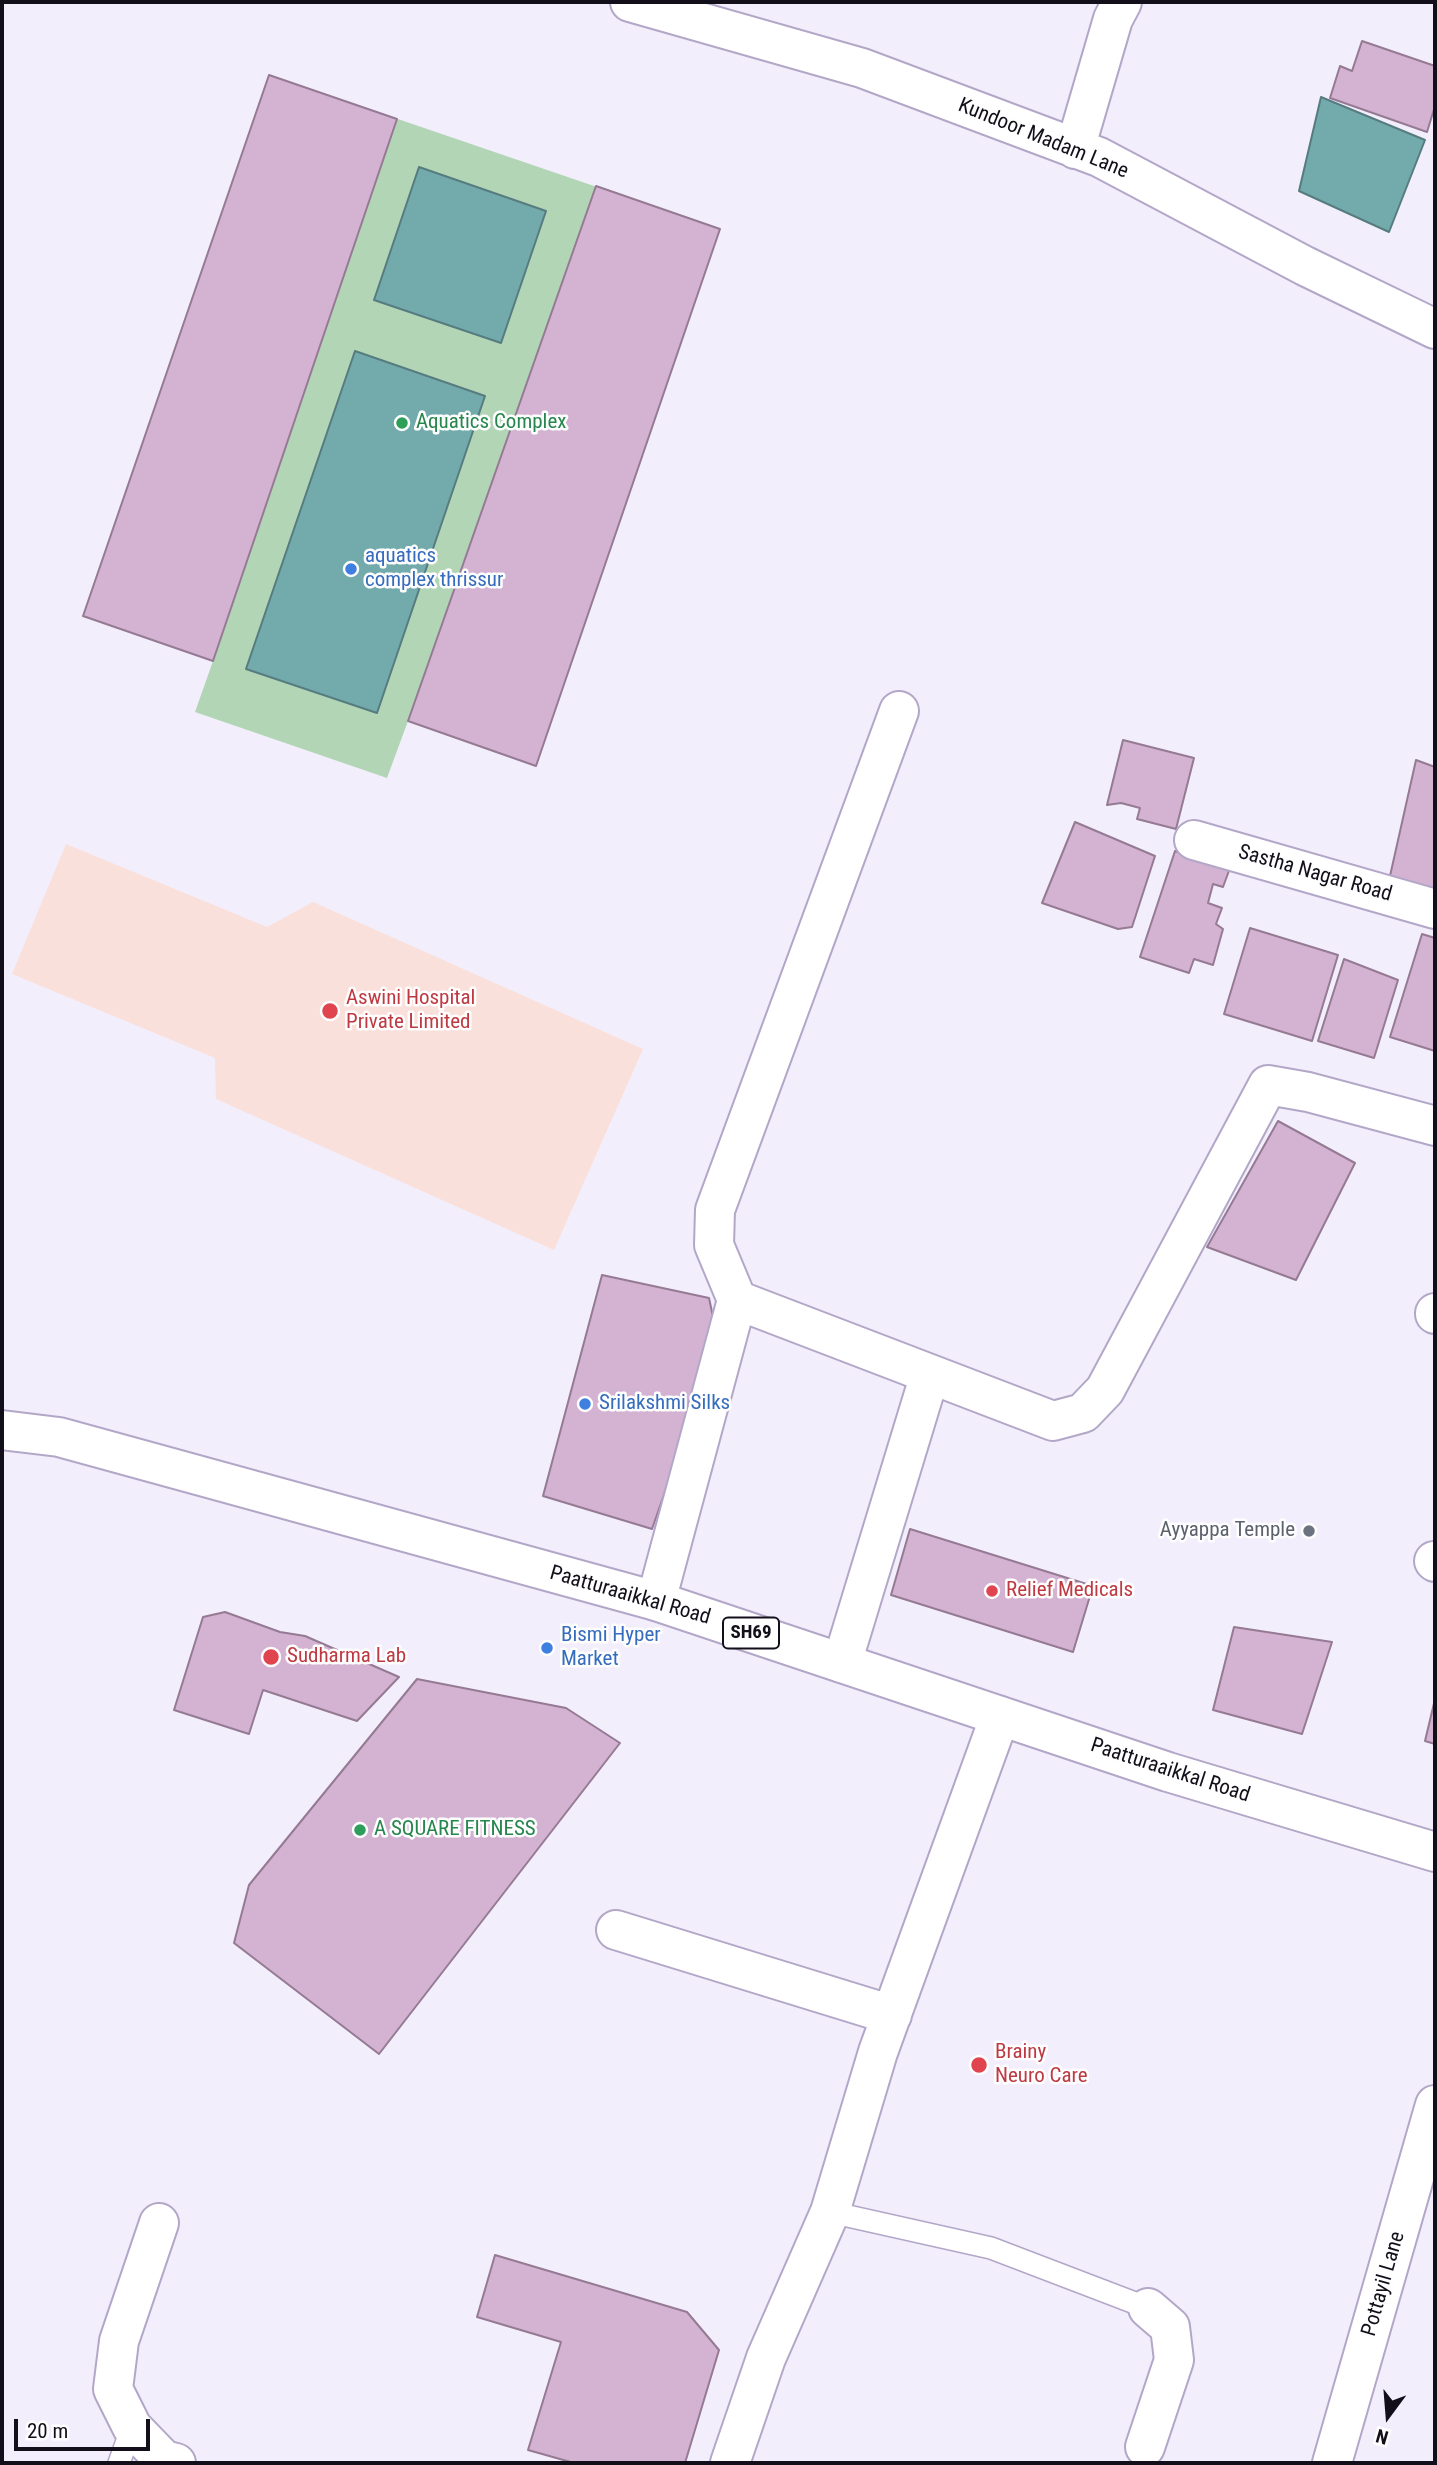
<!DOCTYPE html>
<style>
body{margin:0}
#map{position:relative;width:1437px;height:2465px;overflow:hidden;background:#f3eefc;font-family:"Roboto Condensed",sans-serif}
canvas{display:block}
.frame{position:absolute;inset:0;border:4px solid #130f1a;pointer-events:none}
.north{position:absolute;left:1353px;top:2381px;width:70px;height:70px;-webkit-text-stroke:5px #fefefe;paint-order:stroke;rotate:196deg;font-size:19px;font-weight:700;line-height:28px;text-align:center;color:#130f1a}
.north::after{content:'';display:block;margin:auto;width:24px;height:32px;background:#130f1a;clip-path:polygon(50% 0,100% 100%,50% 72%,0 100%)}
.scale{position:absolute;left:14px;top:2419px;width:136px;height:32px;box-sizing:border-box;border:4px solid #130f1a;border-top:0;padding-left:9px;font-size:21px;line-height:24px;white-space:nowrap;color:#130f1a;-webkit-text-stroke:5px #fefefe;paint-order:stroke}
</style>
<div id="map">
<canvas width="1437" height="2465"></canvas>
<div class="frame"></div>
<div class="north">N</div>
<div class="scale">20 m</div>
</div>
<script>
const c = document.querySelector('canvas').getContext('2d');
c.lineJoin = 'round';
function fillPath(path, color) {
  c.fillStyle = color;
  c.fill(path, 'evenodd');
}
function stroke(path, color, width, dash) {
  c.strokeStyle = color;
  c.lineWidth = width;
  c.lineCap = dash ? 'butt' : 'round';
  c.setLineDash(dash || []);
  c.stroke(path);
}
function label(font, color, halo, rows, align = 'center') {
  c.font = font + ' "Roboto Condensed",sans-serif';
  c.lineWidth = 5;
  c.setLineDash([]);
  c.textBaseline = 'middle';
  c.strokeStyle = halo;
  c.fillStyle = color;
  for (const [text, x, y, turn = 0] of rows) {
    c.save();
    c.translate(x, y);
    c.rotate((+turn || 0) * Math.PI / 180);
    c.textAlign = isNaN(turn) ? turn : align;
    if (halo) c.strokeText(text, 0, 0);
    c.fillText(text, 0, 0);
    c.restore();
  }
}
fillPath(new Path2D(`
 M66 844 267 927 313 902 643 1049 554 1250 216 1099 215 1058 12 974Z`), '#fae0db');
fillPath(new Path2D(`
 M269 75 720 229 536 766 408 721 387 778 195 712 213 661 83 616Z`), '#b2d5b6');
const water = new Path2D(`
 M1321 97 1425 140 1389 232 1299 191Z
 M419 167 546 211 501 343 374 300Z
 M355 351 485 396 377 713 246 669Z`);
fillPath(water, '#73abac');
stroke(water, '#567c80', 2);
const building = new Path2D(`
 M1362 41 1435 66V106L1427 132 1330 98 1340 66 1352 71Z
 M269 75 397 119 213 661 83 616Z
 M596 186 720 229 536 766 408 721Z
 M1123 740 1194 758 1176 829 1137 819 1140 808 1121 803 1107 805Z
 M1416 760 1435 767V891L1390 876Z
 M1075 822 1155 856 1132 927 1118 929 1042 903Z
 M1175 851 1230 868 1223 887 1213 884 1208 903 1222 908 1216 924 1223 929 1213 965 1194 959 1189 973 1140 957Z
 M1250 928 1338 955 1312 1041 1224 1014Z
 M1422 934 1435 938V1051L1390 1037Z
 M1344 959 1398 980 1374 1058 1318 1041Z
 M1278 1121 1355 1163 1296 1280 1207 1247Z
 M602 1275 709 1298 718 1340 652 1529 543 1496Z
 M910 1529 1093 1586 1073 1652 891 1595Z
 M225 1612 280 1632 305 1636 399 1677 357 1721 263 1690 249 1734 174 1710 203 1617Z
 M1234 1627 1332 1642 1302 1734 1213 1710Z
 M417 1679 566 1708 620 1743 379 2054 234 1943 249 1885Z
 M1435 1699V1744L1425 1741Z
 M495 2255 687 2312 719 2350 685 2463H574L528 2450 561 2342 477 2317Z`);
fillPath(building, '#d3b2d2');
stroke(building, '#957a94', 2);
const lane = new Path2D(`
 M830 2212 991 2248 1148 2308
 M119 2463 132 2427`);
const street = new Path2D(`
 M630 2 862 68 1099 157 1305 266 1435 329
 M1075 149 1113 19 1122 2
 M1194 840 1435 909
 M737 1300 714 1245 715 1210 899 711
 M1435 1314V1313
 M1434 1561 1435 1562
 M656 1601 737 1300 1053 1421 1083 1413 1105 1390 1268 1085 1308 1092 1435 1126
 M842 1663 930 1374
 M616 1930 892 2015
 M159 2223 119 2341 113 2389 132 2427 164 2460 176 2463
 M1145 2447 1174 2360 1170 2327 1148 2308
 M730 2463 766 2358 830 2212 878 2052 1000 1716
 M1332 2463 1435 2105`);
const primary = new Path2D(`
 M2 1430 59 1437 656 1601 1168 1772 1435 1852`);
stroke(lane, '#b3a7c8', 24);
stroke(street, '#b3a7c8', 42);
stroke(primary, '#b3a7c8', 42);
stroke(lane, '#fff', 21);
stroke(street, '#fff', 38);
stroke(primary, '#fff', 38);
for (const [x, y, r, color] of [
 [402,423,7,"#2e9e5b"],
 [351,569,7,"#3f7fe0"],
 [330,1011,9,"#e0444e"],
 [585,1404,7,"#3f7fe0"],
 [1309,1531,7,"#6b7280"],
 [992,1591,7,"#e0444e"],
 [547,1648,7,"#3f7fe0"],
 [271,1657,9,"#e0444e"],
 [360,1830,7,"#2e9e5b"],
 [979,2065,9,"#e0444e"]
]) {
  const dot = new Path2D();
  dot.arc(x, y, r, 0, 2 * Math.PI);
  c.fillStyle = color;
  c.fill(dot);
  stroke(dot, '#fefefe', 2.5);
}
for (const [x, y, w] of [
 [751,1633,56]
]) {
  const box = new Path2D();
  box.roundRect(x - w / 2, y - 15.5, w, 31, 5);
  c.fillStyle = '#fefefe';
  c.fill(box);
  stroke(box, '#130f1a', 2);
}
label('bold 19px', '#130f1a', null, [
 ["SH69",751,1633]
]);
label('21px', '#130f1a', '#fefefe', [
 ["Kundoor Madam Lane",1043,139,22],
 ["Sastha Nagar Road",1315,874,16],
 ["Paatturaaikkal Road",630,1596,16],
 ["Paatturaaikkal Road",1170,1771,18],
 ["Pottayil Lane",1384,2284,-74]
]);
label('21px', '#27864d', '#fefefe', [
 ["Aquatics Complex",416,423],
 ["A SQUARE FITNESS",374,1830]
], 'left');
label('21px', '#366cbe', '#fefefe', [
 ["aquatics",365,557],
 ["complex thrissur",365,581],
 ["Srilakshmi Silks",599,1404],
 ["Bismi Hyper",561,1636],
 ["Market",561,1660]
], 'left');
label('21px', '#be3a42', '#fefefe', [
 ["Aswini Hospital",346,999],
 ["Private Limited",346,1023],
 ["Relief Medicals",1006,1591],
 ["Sudharma Lab",287,1657],
 ["Brainy",995,2053],
 ["Neuro Care",995,2077]
], 'left');
label('21px', '#5b616d', '#fefefe', [
 ["Ayyappa Temple",1295,1531]
], 'right');
</script>
